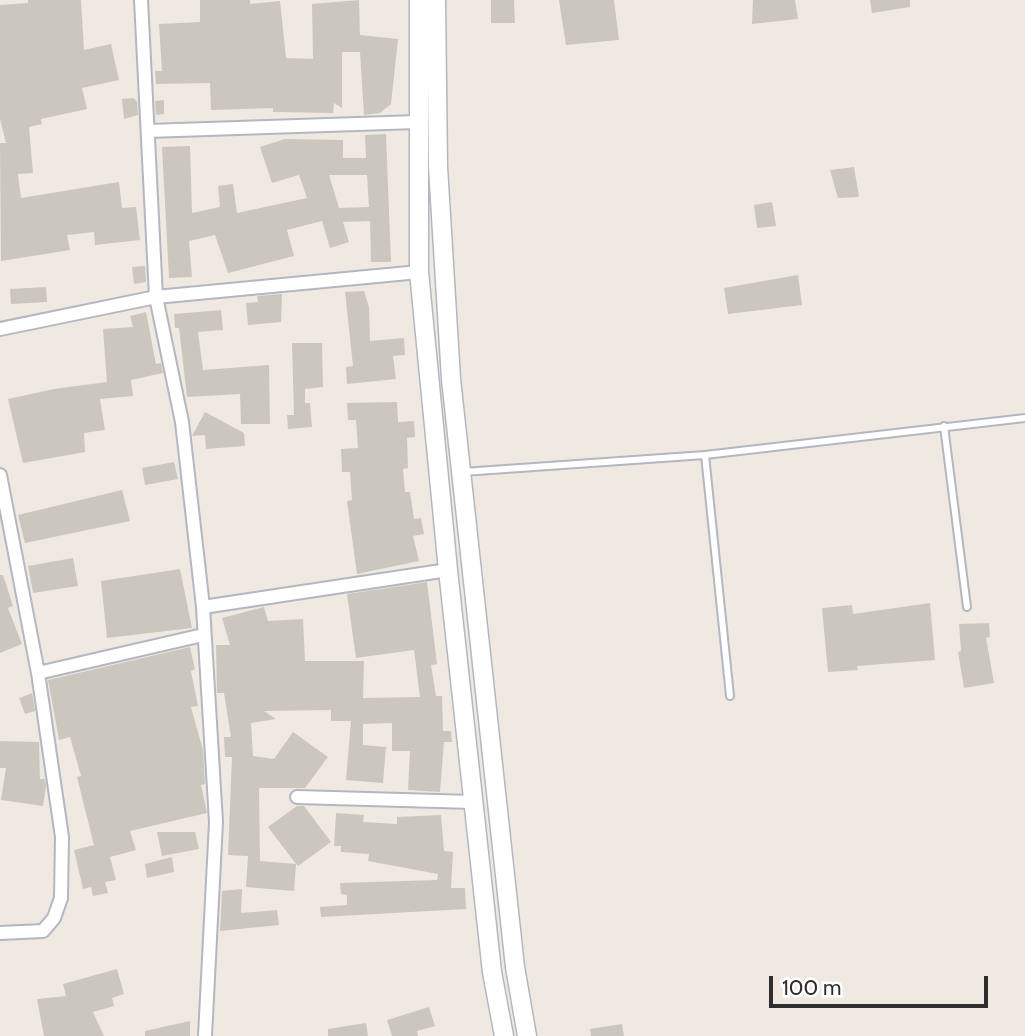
<!DOCTYPE html>
<style>
body{margin:0}
#map{position:relative;width:1025px;height:1036px;overflow:hidden;background:#efe9e1;font-family:Cabin,sans-serif}
canvas{display:block}
.scale{position:absolute;left:769px;top:976px;width:219px;height:32px;box-sizing:border-box;border:4px solid #2e2e2e;border-top:0;padding-left:9px;font-size:21px;line-height:24px;white-space:nowrap;color:#2e2e2e;-webkit-text-stroke:5px #fff;paint-order:stroke}
</style>
<div id="map">
<canvas width="1025" height="1036"></canvas>
<div class="scale">100 m</div>
</div>
<script>
const c = document.querySelector('canvas').getContext('2d');
c.lineJoin = 'round';
function fillPath(path, color) {
  c.fillStyle = color;
  c.fill(path, 'evenodd');
}
function stroke(path, color, width, dash) {
  c.strokeStyle = color;
  c.lineWidth = width;
  c.lineCap = dash ? 'butt' : 'round';
  c.setLineDash(dash || []);
  c.stroke(path);
}
fillPath(new Path2D(`
 M28 0H81L84 50 111 44 119 80 82 88 87 109 41 119 42 124 29 127 33 173 18 174 21 198 119 182 122 208 136 207 140 240 95 245 94 232 67 235 70 250 1 261 0 143H6L0 119V5L28 3Z
 M200 0H250V4L280 1 286 58 313 59 312 4 359 0 360 35 398 39 391 104 380 113 364 115 360 52H342V108L334 103 333 113 273 112V108L211 110 210 83 156 84 155 71H162L159 24 200 22Z
 M491 0H514L515 23H491Z
 M559 0H614L619 40 566 45Z
 M753 0H795L798 19 752 24Z
 M870 0H910V7L872 13Z
 M133 98 137 101 138 115 124 119 122 99Z
 M164 100V114L156 115 155 101Z
 M386 134 391 262H371L370 221 343 222 349 242 330 248 322 221 287 230 294 256 228 273 215 235 189 241 192 277 169 278 162 147 190 146 192 213 220 207 218 186 233 184 237 213 307 198 299 175 272 183 260 147 285 139 343 140V158H366L365 135ZM329 175H367L369 207 339 208Z
 M854 167 859 197 838 198 830 170Z
 M772 202 776 226 757 228 754 205Z
 M145 266 146 282 134 284 132 267Z
 M798 275 802 305 728 314 724 288Z
 M46 287 47 302 11 304 10 289Z
 M364 291 369 307 370 341 404 338 405 355 393 356 396 379 347 384 346 367 353 366 345 292Z
 M282 294 281 322 248 325 246 303 258 302 257 296Z
 M221 310 223 330 198 332 203 370 269 365 270 424H241L240 394 187 397 179 328H175L174 314Z
 M146 312 156 364 161 363 163 373 131 380 133 396 100 399 105 430 84 433 85 452 23 463 8 399 54 389 107 382 103 329 133 327 130 316Z
 M292 343H322L323 387 305 389V403H310L312 427 288 429 287 415H294Z
 M397 402 398 422 414 421 415 437 407 438 408 468 403 469 405 492H410L414 519 421 518 424 534 413 536 419 561 357 574 347 501 352 500 350 472H342L341 449 358 448 356 420H348L347 403Z
 M205 412 244 433 245 446 206 449 205 435 192 436Z
 M174 462 178 479 145 485 142 468Z
 M122 490 130 521 25 543 18 515Z
 M73 558 78 586 33 593 28 566Z
 M180 569 192 628 107 638 101 581Z
 M0 575H3L13 606 8 608 22 644 0 653Z
 M427 582 437 664 431 665 436 696H442L443 731H451L452 742H444L440 792 408 790 410 751H392V723L363 724V745L386 747 383 783 346 780 351 721H331V710L264 711 276 719 251 723 253 756 274 759 293 732 328 757 305 788H259L260 861 296 864 268 827 297 806H304L331 842 298 866 296 864 294 891 246 887 248 856 228 855 232 757H225L224 737H231L224 693H217L216 645H230L222 618 264 607 268 621 303 619 305 661H364L363 698 420 697 414 650 356 658 347 594Z
 M930 603 935 660 857 666 858 670 828 672 822 608 852 605 853 614Z
 M989 623 990 637 986 638 994 683 964 688 958 652 961 651 959 624Z
 M190 647 195 669 191 671 198 706 191 707 203 750 205 784 201 785 207 813 130 831 136 850 110 857 116 880 105 882 108 893 93 896 91 887 83 889 74 850 94 845 77 777 81 776 70 737 59 740 48 680Z
 M32 693 35 711 25 714 19 698Z
 M0 741 39 742 40 779H45L46 786 43 806 1 800 6 768H0Z
 M336 813 364 815 363 822 397 824V817L441 815 444 851 453 852 451 888H465L466 909 321 917 320 907 347 905V895L341 894 340 883 437 880 438 874 368 861 369 854 341 852V846H334Z
 M157 832H195L199 849 162 856Z
 M172 857 174 872 147 878 145 864Z
 M242 889 241 913 277 910 279 925 220 931 222 891Z
 M117 969 124 994 112 998 114 1006 93 1012 104 1036H44L37 999 66 996 63 984Z
 M429 1007 435 1026 417 1031 418 1036H392L387 1020Z
 M190 1021V1036H145V1031Z
 M366 1023 368 1036H328V1029Z
 M622 1024 624 1036H591L590 1029Z`), '#cbc7bf');
const lane = new Path2D(`
 M944 426 967 607
 M705 455 730 696
 M463 472 705 455 1025 418`);
const street = new Path2D(`
 M141 0 156 297 182 422 203 607 216 822 205 1036
 M148 131 417 122
 M0 329 156 297 419 272
 M0 475 38 673 62 837 61 898 54 918 43 931 0 933
 M203 607 448 570
 M38 673 203 635
 M297 797 473 802`);
const secondary = new Path2D(`
 M419 0V272L448 570 492 972 504 1036
 M436 0 438 167 451 379 515 967 527 1036`);
stroke(lane, '#b4b7c1', 10);
stroke(street, '#b4b7c1', 16);
stroke(secondary, '#b4b7c1', 21);
stroke(lane, '#fff', 6);
stroke(street, '#fff', 12);
stroke(secondary, '#fff', 18);
</script>
